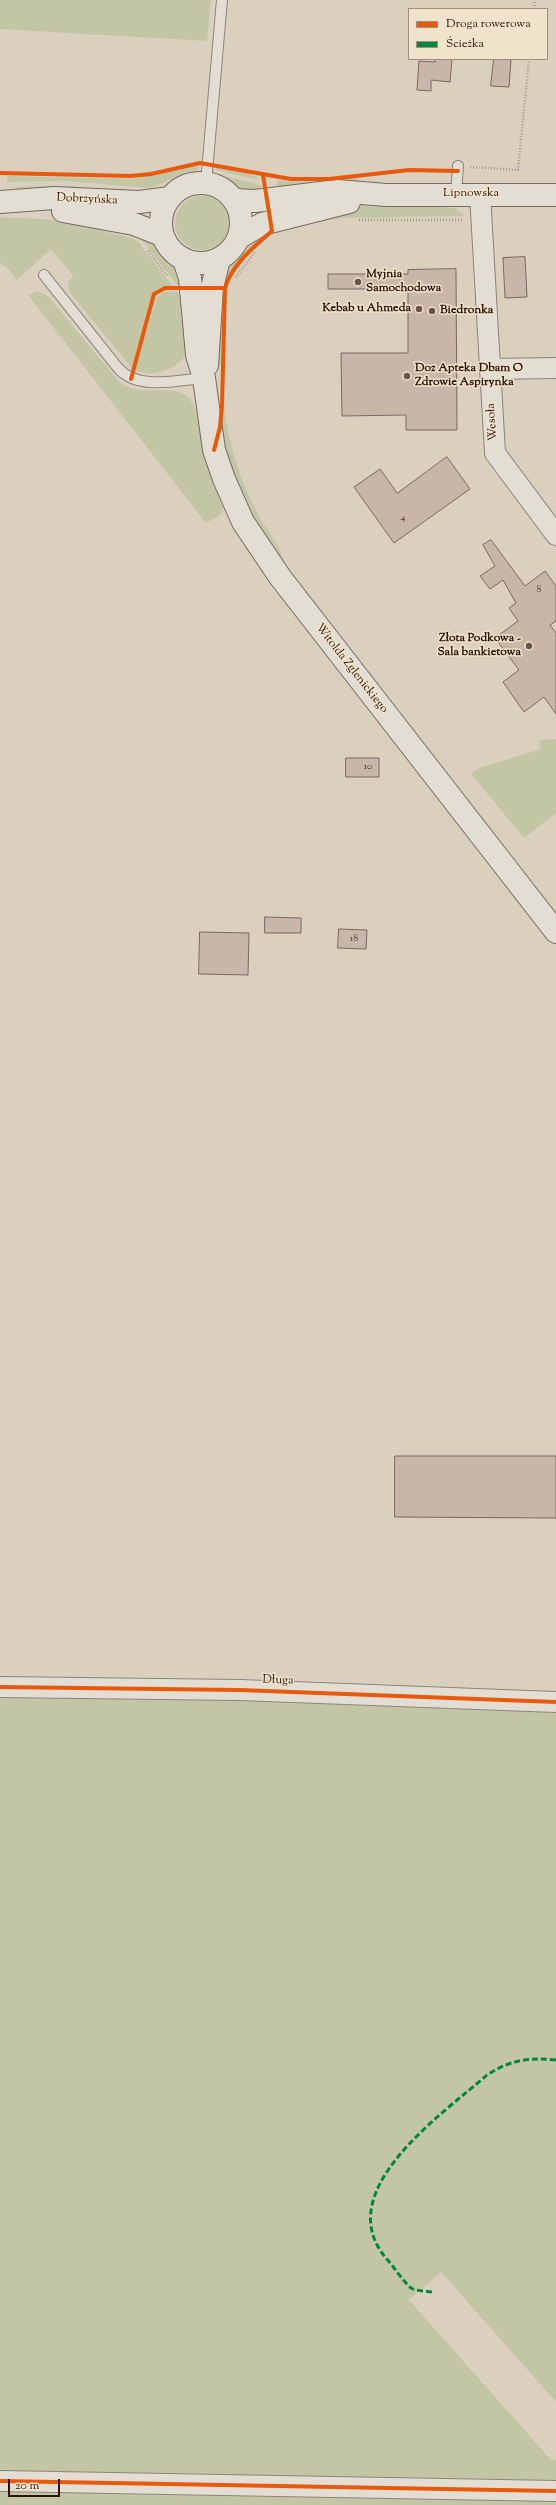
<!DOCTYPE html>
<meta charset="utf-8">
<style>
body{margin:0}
#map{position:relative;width:556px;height:2505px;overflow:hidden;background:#dbd0be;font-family:"Sorts Mill Goudy",serif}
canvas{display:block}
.legend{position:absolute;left:408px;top:8px;width:140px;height:52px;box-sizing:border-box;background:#f0e3cc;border:1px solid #a28f7d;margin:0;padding:5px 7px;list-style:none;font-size:12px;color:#2d1207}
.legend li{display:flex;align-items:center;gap:8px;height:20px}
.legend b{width:20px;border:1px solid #a28f7d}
.scale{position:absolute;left:8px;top:2479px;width:52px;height:18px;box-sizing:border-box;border:2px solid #2d1207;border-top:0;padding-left:5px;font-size:12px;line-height:14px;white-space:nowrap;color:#2d1207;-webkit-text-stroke:3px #f0e3cc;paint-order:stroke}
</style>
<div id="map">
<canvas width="556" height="2505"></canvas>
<ul class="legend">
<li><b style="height:5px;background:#e8590c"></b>Droga rowerowa</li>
<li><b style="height:5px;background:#00873e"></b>Ścieżka</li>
</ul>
<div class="scale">20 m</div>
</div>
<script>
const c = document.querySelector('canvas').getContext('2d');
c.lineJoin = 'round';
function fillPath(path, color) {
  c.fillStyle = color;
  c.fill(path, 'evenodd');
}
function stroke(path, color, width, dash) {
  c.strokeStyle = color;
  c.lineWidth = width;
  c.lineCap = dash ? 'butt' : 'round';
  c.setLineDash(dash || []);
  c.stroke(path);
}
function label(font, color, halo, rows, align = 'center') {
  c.font = font + ' "Sorts Mill Goudy",serif';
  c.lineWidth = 3;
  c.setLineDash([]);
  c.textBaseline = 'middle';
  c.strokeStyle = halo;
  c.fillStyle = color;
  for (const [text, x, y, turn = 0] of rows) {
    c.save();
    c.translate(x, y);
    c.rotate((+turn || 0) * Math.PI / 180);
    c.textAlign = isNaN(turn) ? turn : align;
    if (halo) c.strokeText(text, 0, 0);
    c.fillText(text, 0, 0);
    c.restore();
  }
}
fillPath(new Path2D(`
 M0 0H211L207 41 0 29Z
 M199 166 198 170 149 188 67 181 7 182V176L132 179Z
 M216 167 251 174 260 180 216 170Z
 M219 175 261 185 262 194 240 191Z
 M359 177 358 182 279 191 277 180 316 182Z
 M68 186 130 191 33 190 11 187Z
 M175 223a27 27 0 1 1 54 0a27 27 0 1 1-54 0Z
 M364 206H431L455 208 465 216 341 218 288 227 343 209Z
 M0 217 57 220 132 238 138 242 172 285 159 288 152 295 132 368 70 293 68 283 73 275 51 249 17 280 8 269 0 263Z
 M266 234 246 251 222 283 225 268 241 253 247 243Z
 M138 235 158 243 178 266 186 285H177Z
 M37 291 48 296 120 383C143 398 167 383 185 395 202 407 204 452 210 472 214 483 223 496 223 507 224 510 222 513 220 515L206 523 28 295Z
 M177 291 181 298 186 355C175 370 153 378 135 370L156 299 162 292Z
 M218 301H223L221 366 217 363Z
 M224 405C228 443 239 478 257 512 266 531 281 545 285 566 263 534 224 474 222 436 221 426 223 415 224 405Z
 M556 739V813L524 838 471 774 479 768 541 749 539 740Z
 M0 1695 216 1697 556 1709V2402L441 2272 409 2300 552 2461 556 2458V2481L550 2483 0 2475Z
 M0 2489 556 2498V2505H0Z`), '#c3c6a5');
const building = new Path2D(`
 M435 59H452L450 82 431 80V91L417 90 419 61 435 62Z
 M494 59H511L509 87 491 86Z
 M525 257 527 297 505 298 503 258Z
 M456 269 457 430H406V415L342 416 341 353H408V289H328V274H408V270Z
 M447 457 470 489 394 543 354 487 380 469 397 493Z
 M491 540 525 586 545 571 556 586V621L550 625 556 633V714L544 697 524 712 503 682 519 670 495 638 518 621 509 608 516 603 503 580 490 589 480 576 495 566 483 545Z
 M346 758H379V777H346Z
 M265 917 301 918V933H265Z
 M339 929 367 930 366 949 338 948Z
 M200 932 249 933 248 975 199 974Z
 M395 1456H556V1518L395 1517Z`);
fillPath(building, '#c8b6a8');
stroke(building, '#756a60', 1);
const service = new Path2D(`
 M206 183 222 0
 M456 194 458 166
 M44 275 118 368C138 391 177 380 204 378`);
const minor = new Path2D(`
 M480 194 495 453 556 535
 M489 369 556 368
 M0 1687 240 1690 556 1702
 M0 2481 556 2491`);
const secondary = new Path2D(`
 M161 223a40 40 0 1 1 80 0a40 40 0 1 1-80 0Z
 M234 200 255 201 337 191 386 195H556
 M0 202 54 198 139 202 170 198
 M63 211 134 224 162 235
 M240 237 262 224 349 202
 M184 260 190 278 197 355 204 378 214 450 224 479 243 522 280 577 556 932
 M207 365 212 288 219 259`);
stroke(service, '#8d8479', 12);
stroke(minor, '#8d8479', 22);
stroke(secondary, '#756a60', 24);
stroke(new Path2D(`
 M534 9 535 0
 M470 167 518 170 529 59
 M359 220H464
 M148 251 168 277
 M236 277 255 252`), '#a09991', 2.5, [1, 2]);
stroke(service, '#e3ded4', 10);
stroke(minor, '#e3ded4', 20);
stroke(secondary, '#e3ded4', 22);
stroke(new Path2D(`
 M432 2292C426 2291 416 2291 411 2288 402 2280 394 2267 386 2258 329 2191 444 2113 487 2075 510 2060 529 2057 556 2060`), '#00873e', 3, [6, 3]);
stroke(new Path2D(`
 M0 173 131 176 151 174 200 163 291 179H329L409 170 458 171
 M131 379 154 294 165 288H225C232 264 254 247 272 231L263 175
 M214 450 220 427 222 406 225 288
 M0 1687 240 1690 556 1702
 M0 2481 556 2491`), '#e8590c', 4);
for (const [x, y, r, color] of [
 [358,282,4,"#6a5447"],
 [419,309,4,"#6a5447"],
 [432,311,4,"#6a5447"],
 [407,376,4,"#6a5447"],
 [529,646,4,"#6a5447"]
]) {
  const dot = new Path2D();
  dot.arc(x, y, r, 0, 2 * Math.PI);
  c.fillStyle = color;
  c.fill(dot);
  stroke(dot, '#f0e3cc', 1.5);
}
label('10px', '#543b2f', null, [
 ["4",403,518],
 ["8",539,590],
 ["10",368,767],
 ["18",354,939]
]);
label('12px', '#2d1207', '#f0e3cc', [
 ["Lipnowska",471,194],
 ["Dobrzyńska",87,200,3],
 ["Wesoła",493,422,-94],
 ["Witolda Zglenickiego",351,669,52],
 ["Długa",278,1681,2]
]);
label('bold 12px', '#2d1207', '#f0e3cc', [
 ["Myjnia",366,275],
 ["Samochodowa",366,289],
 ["Kebab u Ahmeda",411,309,"right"],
 ["Biedronka",440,311],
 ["Doz Apteka Dbam O",415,369],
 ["Zdrowie Aspirynka",415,383],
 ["Złota Podkowa -",521,639,"right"],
 ["Sala bankietowa",521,653,"right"]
], 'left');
</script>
